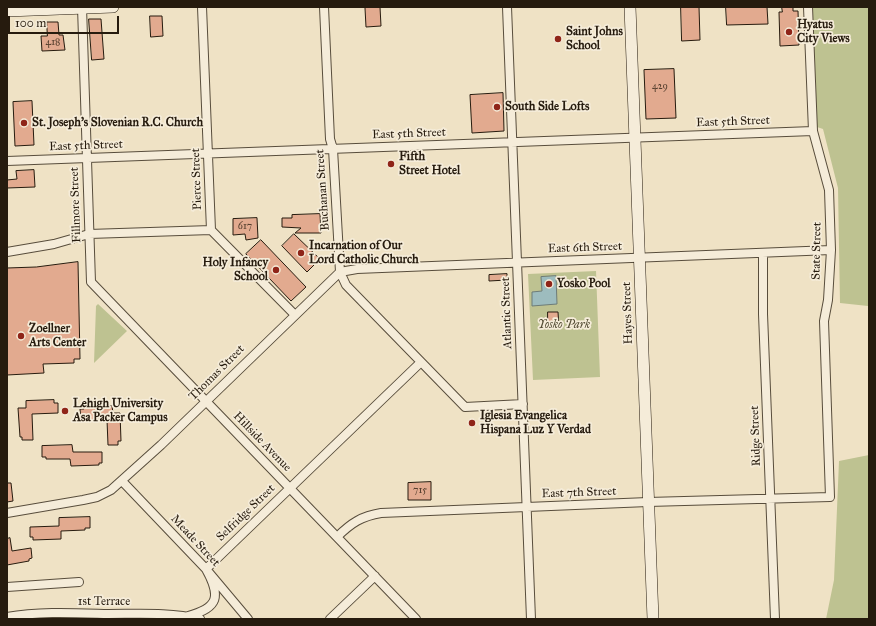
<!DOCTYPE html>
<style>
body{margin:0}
#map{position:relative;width:876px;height:626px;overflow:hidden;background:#efe2c5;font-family:"IM FELL Great Primer",serif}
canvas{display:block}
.frame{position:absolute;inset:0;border:8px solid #261b0e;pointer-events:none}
.scale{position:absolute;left:8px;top:16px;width:111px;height:18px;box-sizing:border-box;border:2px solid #261b0e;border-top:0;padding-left:5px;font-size:12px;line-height:14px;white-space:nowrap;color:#261b0e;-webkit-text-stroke:3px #f5ecd9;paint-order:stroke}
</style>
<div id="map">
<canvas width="876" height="626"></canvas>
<div class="frame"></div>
<div class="scale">100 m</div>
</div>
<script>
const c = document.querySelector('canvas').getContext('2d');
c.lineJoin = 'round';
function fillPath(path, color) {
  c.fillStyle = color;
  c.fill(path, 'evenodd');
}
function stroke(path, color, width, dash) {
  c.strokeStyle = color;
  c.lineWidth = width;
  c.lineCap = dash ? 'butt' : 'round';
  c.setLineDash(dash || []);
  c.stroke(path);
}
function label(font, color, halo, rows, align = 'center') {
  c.font = font + ' "IM FELL Great Primer",serif';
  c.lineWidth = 3.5;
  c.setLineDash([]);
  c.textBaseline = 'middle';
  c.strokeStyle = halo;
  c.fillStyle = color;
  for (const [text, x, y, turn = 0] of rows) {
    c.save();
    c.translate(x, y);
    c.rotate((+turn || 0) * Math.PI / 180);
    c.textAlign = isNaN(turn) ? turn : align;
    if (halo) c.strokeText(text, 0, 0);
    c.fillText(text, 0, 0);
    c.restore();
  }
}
fillPath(new Path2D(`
 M812 7H869V421L868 306 840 303 838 188 823 129 817 127 810 56Z
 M596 271 600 377 533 380 528 274Z
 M98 304 127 331 94 363 96 306Z
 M869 455V619H826L834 580 839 461Z`), '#bec291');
const water = new Path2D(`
 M556 276 557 304 532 306V292L542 291 541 277Z`);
fillPath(water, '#9dbcbe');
stroke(water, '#6d7c78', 1);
const building = new Path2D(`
 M380 7 381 26 366 27 365 8Z
 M681 7H699L700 40 682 41Z
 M726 7H767L768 24 727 25Z
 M782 7H793V11H798L799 45 780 46 779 12H782Z
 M150 16H162L163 36 151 37Z
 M89 19H101L104 59 92 60Z
 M47 22H58L59 35H63L65 50 42 51 41 36H47Z
 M674 69 676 118 646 119 644 70Z
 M503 93 504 131 472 133 470 95Z
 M32 101 34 145 15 146 13 102Z
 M34 170 35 187 7 188V180L17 179 16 171Z
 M320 214 321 233H295L301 228 282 227V218H292V215Z
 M257 218 258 238 246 240 245 234 233 235V219Z
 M294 234 320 259 307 272 282 246Z
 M261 240 306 287 291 301 246 254Z
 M78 262 80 359H74V363L43 364 44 373 7 375V268L36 267Z
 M507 274V280L489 281V275Z
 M548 312H558L559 328H548Z
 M54 400V403H58V413L32 414 33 440H22V437H20L18 408H26V401Z
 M112 406 113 413H120L121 441H118V445H108L107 420H81L80 409H84V407Z
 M72 445 73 452H102V463H99V465L71 466 70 459H46V457H42V446Z
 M431 482V500H408V483Z
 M7 483H11L13 501 7 502Z
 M90 517V528H85V530L61 531V539L33 540V537H30V527L59 526V518Z
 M10 538 12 551 31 548 32 558 29 559V561L7 565V539Z`);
fillPath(building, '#e2aa8f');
stroke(building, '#261b0e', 1);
const street = new Path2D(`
 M82 7 91 282 416 619
 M202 7 211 230 295 315
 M324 7 330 139 333 149 340 272 346 285 465 407 523 404
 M507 7 531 619
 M7 161 813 131
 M7 252 54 244 89 234 211 230
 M763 253V314L775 619
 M122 481 206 569 248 619
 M7 513 83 500 97 497 111 490 161 445 340 272 357 269 831 250
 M337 537C351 523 362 516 381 513L648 502 830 497 824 321 828 300 831 250 829 190 813 131 808 7
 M7 587 79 582
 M188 616C219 608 221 596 206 569L420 363
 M7 617C40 611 75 613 108 614 139 614 170 612 200 619
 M330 619 375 576`);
const secondary = new Path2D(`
 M630 7 653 619
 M7 11 113 7`);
stroke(street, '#584d3c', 10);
stroke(secondary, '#261b0e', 12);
stroke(street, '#f5ecd9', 8);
stroke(secondary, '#f5ecd9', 11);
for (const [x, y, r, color] of [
 [789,32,4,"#8f2418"],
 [558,39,4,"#8f2418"],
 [497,107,4,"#8f2418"],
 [24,123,4,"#8f2418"],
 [391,164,4,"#8f2418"],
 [301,253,4,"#8f2418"],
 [276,270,4,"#8f2418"],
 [549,284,4,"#8f2418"],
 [21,336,4,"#8f2418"],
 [65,411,4,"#8f2418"],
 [472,423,4,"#8f2418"]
]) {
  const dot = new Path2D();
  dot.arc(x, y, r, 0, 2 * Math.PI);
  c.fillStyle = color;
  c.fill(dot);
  stroke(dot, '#f5ecd9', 1.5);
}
label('10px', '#553f2e', null, [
 ["418",53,43],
 ["429",660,87],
 ["617",245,227],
 ["715",420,491]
]);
label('bold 12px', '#261b0e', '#f5ecd9', [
 ["Hyatus",797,25],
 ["City Views",797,39],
 ["Saint Johns",566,32],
 ["School",566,46],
 ["South Side Lofts",505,107],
 ["St. Joseph's Slovenian R.C. Church",32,123],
 ["Fifth",399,157],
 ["Street Hotel",399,171],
 ["Incarnation of Our",309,246],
 ["Lord Catholic Church",309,260],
 ["Holy Infancy",268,263,"right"],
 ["School",268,277,"right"],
 ["Yosko Pool",557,284],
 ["Zoellner",29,329],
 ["Arts Center",29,343],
 ["Lehigh University",73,404],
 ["Asa Packer Campus",73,418],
 ["Iglesia Evangelica",480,416],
 ["Hispana Luz Y Verdad",480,430]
], 'left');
label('12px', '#261b0e', '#f5ecd9', [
 ["East 5th Street",733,122,-2],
 ["East 5th Street",409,134,-2],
 ["East 5th Street",86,146,-2],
 ["Pierce Street",197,179,-92],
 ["Buchanan Street",323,190,-94],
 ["Fillmore Street",76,205,-92],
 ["East 6th Street",585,248,-2],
 ["State Street",817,251,-89],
 ["Atlantic Street",507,313,-92],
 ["Hayes Street",628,313,-92],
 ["Thomas Street",217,373,-45],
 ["Ridge Street",756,436,-92],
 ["Hillside Avenue",262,442,46],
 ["East 7th Street",579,493,-2],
 ["Selfridge Street",246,513,-44],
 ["Meade Street",195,541,47],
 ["1st Terrace",104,602]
]);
label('italic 12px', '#544d35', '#f5ecd9', [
 ["Yosko Park",564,325]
]);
</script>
